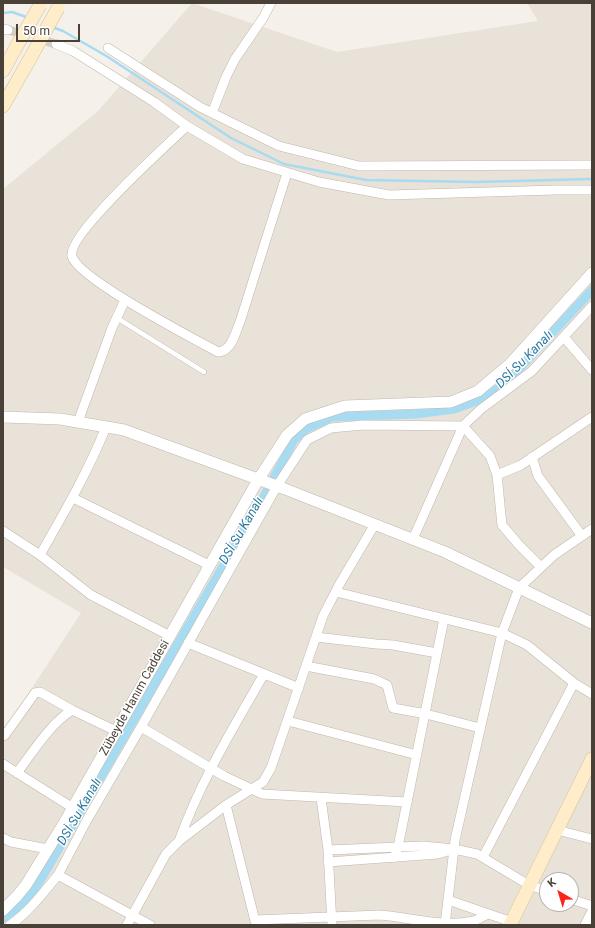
<!DOCTYPE html>
<meta charset="utf-8">
<style>
body{margin:0}
#map{position:relative;width:595px;height:928px;overflow:hidden;background:#f5f1ea;font-family:Roboto,sans-serif}
canvas{display:block}
.frame{position:absolute;inset:0;border:4px solid #494138;pointer-events:none}
.north{position:absolute;left:539px;top:872px;width:40px;height:40px;box-sizing:border-box;background:#fff;border:1px solid #b6b3af;border-radius:50%;rotate:322deg;font-size:11px;font-weight:700;line-height:16px;text-align:center;color:#494138}
.north::after{content:'';display:block;margin:auto;width:14px;height:18px;background:#fd2319;clip-path:polygon(50% 0,100% 100%,50% 72%,0 100%)}
.scale{position:absolute;left:16px;top:24px;width:64px;height:18px;box-sizing:border-box;border:2px solid #494138;border-top:0;padding-left:5px;font-size:12px;line-height:14px;white-space:nowrap;color:#494138;-webkit-text-stroke:3px #fff;paint-order:stroke}
</style>
<div id="map">
<canvas width="595" height="928"></canvas>
<div class="frame"></div>
<div class="north">K</div>
<div class="scale">50 m</div>
</div>
<script>
const c = document.querySelector('canvas').getContext('2d');
c.lineJoin = 'round';
function fillPath(path, color) {
  c.fillStyle = color;
  c.fill(path, 'evenodd');
}
function stroke(path, color, width, dash) {
  c.strokeStyle = color;
  c.lineWidth = width;
  c.lineCap = dash ? 'butt' : 'round';
  c.setLineDash(dash || []);
  c.stroke(path);
}
function label(font, color, halo, rows, align = 'center') {
  c.font = font + ' Roboto,sans-serif';
  c.lineWidth = 3;
  c.setLineDash([]);
  c.textBaseline = 'middle';
  c.strokeStyle = halo;
  c.fillStyle = color;
  for (const [text, x, y, turn = 0] of rows) {
    c.save();
    c.translate(x, y);
    c.rotate((+turn || 0) * Math.PI / 180);
    c.textAlign = isNaN(turn) ? turn : align;
    if (halo) c.strokeText(text, 0, 0);
    c.fillText(text, 0, 0);
    c.restore();
  }
}
fillPath(new Path2D(`
 M192 3 337 52 538 21 527 3H592V925H3V732L81 613 3 567V189L99 110ZM547 880H571V904H547Z`), '#e9e2d8');
stroke(new Path2D(`
 M3 13 12 12 29 18
 M52 27 63 31 108 57 231 138 284 164 366 180 476 182 592 179`), '#a6dbf2', 2.5);
stroke(new Path2D(`
 M3 918 26 901 41 879 263 498 294 440 306 429 332 417 416 414 454 409 482 399 504 385 592 290`), '#a6dbf2', 9);
stroke(new Path2D(`
 M8 30 56 44`), '#d3cec6', 9, [9, 4.5]);
const service = new Path2D(`
 M117 318 204 372`);
const minor = new Path2D(`
 M3 29 8 30
 M56 44 73 51 154 102 187 126 243 159 319 182 389 195 555 190H592
 M108 48 200 107 279 146 359 166 592 165
 M212 113 226 77 235 59 263 18 271 3
 M187 126C169 143 67 235 72 256 77 278 194 339 218 352 232 351 235 333 240 322L287 173
 M564 337 592 370
 M78 422 112 328 125 300
 M532 457 538 476 582 536
 M497 475 521 465 592 417
 M73 498 209 565
 M3 531 40 555 91 595 170 636
 M413 539 463 426 481 409 532 371 592 306
 M40 555C64 513 88 472 106 427
 M336 592 502 633 527 645 574 683 592 694
 M316 637 376 644 393 645 437 653
 M188 643 299 688
 M306 666 374 679 387 685 393 708 426 714 480 728
 M288 721 417 755
 M141 727 224 776 262 794 407 802
 M3 736 5 735 35 693 40 692 72 710
 M3 764 73 808
 M17 773C33 752 49 725 72 710L116 731
 M321 798 328 850 332 925
 M226 805 256 925
 M557 830 592 839
 M3 838 11 842 48 849
 M179 841C200 782 233 728 264 674
 M328 850 423 846 454 849 477 854 529 885 547 891
 M483 857 574 683
 M394 858 398 847 444 619
 M328 862 438 854 451 850
 M58 875 87 820 141 727 277 486 307 440 331 428 363 425 463 426 490 456 497 475 502 525 519 545 541 567
 M571 899 592 906
 M448 900 512 922
 M255 920 379 915C410 917 443 928 474 921 479 919 484 916 488 914
 M10 925C29 912 43 893 58 875L150 925
 M127 925 166 854 179 841 226 805 263 782 271 768 323 616 339 585 375 524
 M445 925 455 840 502 633 519 588 554 555 592 529
 M585 925 592 911`);
const tertiary = new Path2D(`
 M3 417 60 419 124 430 285 489 445 552 592 623
 M3 910 17 896 26 885 63 825 258 480 287 435 305 419 345 406 451 402 478 391 510 364 592 273`);
const secondary = new Path2D(`
 M3 71 15 49
 M3 106 32 55
 M510 925 592 759`);
stroke(service, '#c1b7ac', 5.5);
stroke(minor, '#c1b7ac', 10);
stroke(tertiary, '#c1b7ac', 12);
stroke(secondary, '#d5bf9a', 14);
stroke(service, '#fff', 4.5);
stroke(minor, '#fff', 9);
stroke(tertiary, '#fff', 11);
stroke(secondary, '#ffedca', 13);
const secondaryBridge = new Path2D(`
 M15 49 40 5
 M32 55 58 8`);
stroke(secondaryBridge, '#d5bf9a', 14, []);
stroke(secondaryBridge, '#ffedca', 13);
label('12px', '#494138', '#fff', [
 ["Zübeyde Hanım Caddesi",135,698,-61]
]);
label('italic 13px', '#2a7a9f', '#fff', [
 ["DSİ Su Kanalı",525,360,-45],
 ["DSİ Su Kanalı",242,531,-60],
 ["DSİ Su Kanalı",80,812,-60]
]);
</script>
